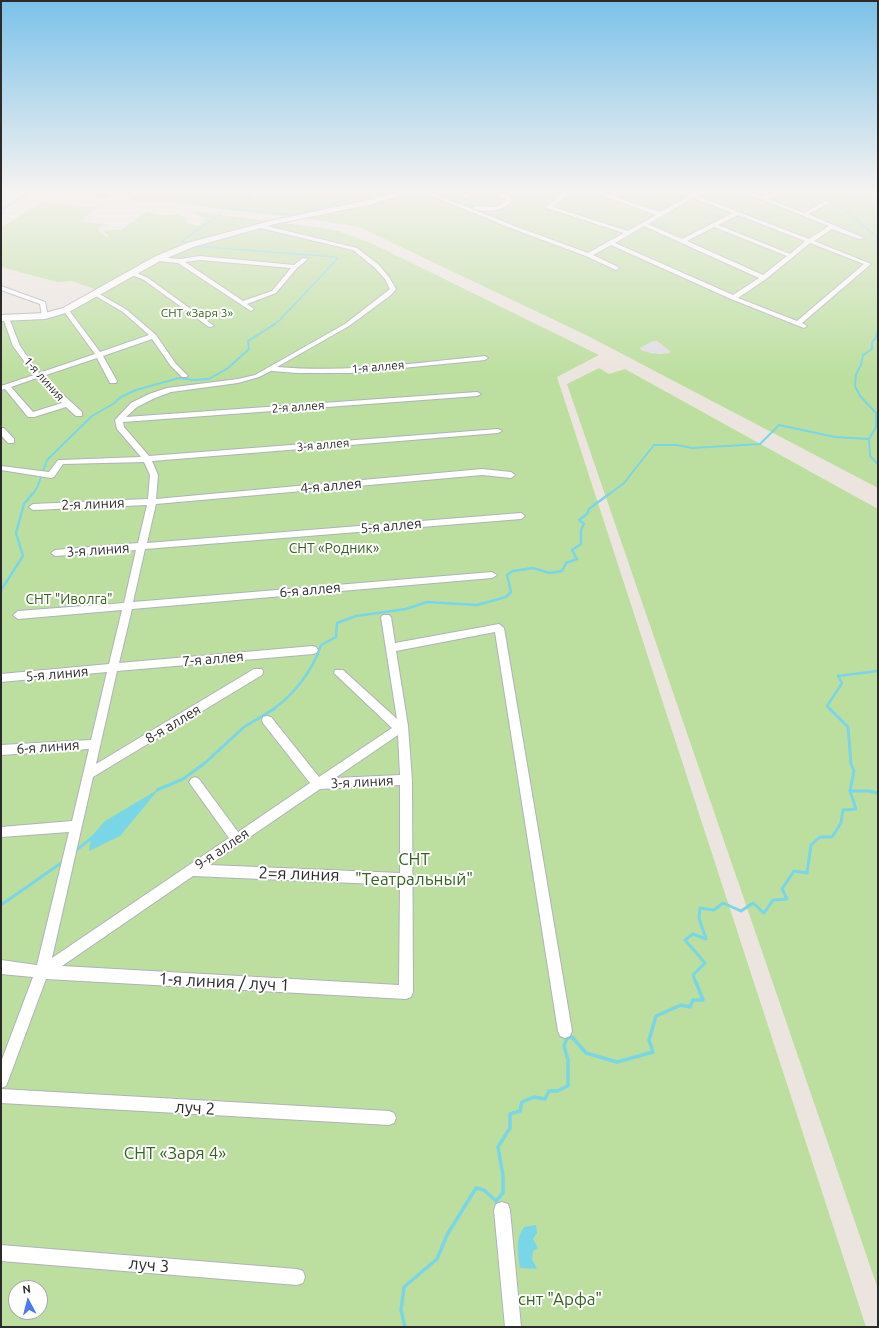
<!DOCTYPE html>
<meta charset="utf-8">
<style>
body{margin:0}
#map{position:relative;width:879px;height:1328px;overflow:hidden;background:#ece5df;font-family:Ubuntu,sans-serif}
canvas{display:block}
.frame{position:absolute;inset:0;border:2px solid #2b2b2b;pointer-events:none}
.north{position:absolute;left:8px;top:1280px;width:40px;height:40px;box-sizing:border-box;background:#fff;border:1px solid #aaa;border-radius:50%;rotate:353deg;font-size:11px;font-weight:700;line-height:16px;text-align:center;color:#2b2b2b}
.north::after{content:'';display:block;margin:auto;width:14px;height:18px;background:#4a7bee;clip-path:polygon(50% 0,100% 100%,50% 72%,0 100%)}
</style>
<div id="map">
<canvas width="879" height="1328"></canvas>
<div class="frame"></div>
<div class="north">N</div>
</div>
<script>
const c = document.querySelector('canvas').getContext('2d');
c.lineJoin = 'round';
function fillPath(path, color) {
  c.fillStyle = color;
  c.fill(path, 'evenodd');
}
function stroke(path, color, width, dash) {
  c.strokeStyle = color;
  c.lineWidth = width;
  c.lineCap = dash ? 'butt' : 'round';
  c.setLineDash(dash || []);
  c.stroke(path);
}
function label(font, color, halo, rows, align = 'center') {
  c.font = font + ' Ubuntu,sans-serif';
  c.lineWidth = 4;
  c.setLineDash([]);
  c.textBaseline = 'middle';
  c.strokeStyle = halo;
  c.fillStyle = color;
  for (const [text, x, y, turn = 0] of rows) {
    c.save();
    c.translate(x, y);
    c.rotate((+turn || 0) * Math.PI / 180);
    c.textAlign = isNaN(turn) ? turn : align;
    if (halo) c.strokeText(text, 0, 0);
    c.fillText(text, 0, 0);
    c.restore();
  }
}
fillPath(new Path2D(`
 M653 341H657L671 352 667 354 647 352 641 350 640 348Z`), '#e0dee5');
fillPath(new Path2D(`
 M66 190H878V488L586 335 359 227 298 217 258 214 169 202H136L126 196 117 195 105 198 95 197 93 194ZM653 341H657L671 352C663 356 649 353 641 350L640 348Z
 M41 202 98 207 79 221 109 225 106 226 101 225 98 228 100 233 107 237 109 236 103 231 105 230H121C128 225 137 219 146 212 152 213 160 216 167 215 175 215 173 212 183 216L187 223 198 226 206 218 189 211H191L323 228 338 231 371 243 599 355 557 377 866 1327H1V318L50 316 97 290 72 281 57 282 1 267V228ZM16 1288H40V1312H16Z
 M599 368 609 374 625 369 878 509V1289L567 384Z`), '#bcdf9f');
fillPath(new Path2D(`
 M159 789 120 836 89 851 91 837 105 821Z
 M536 1225 537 1233 533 1239 538 1248 533 1251 532 1259 537 1269 520 1268C518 1253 515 1239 524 1227Z`), '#79d6e7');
stroke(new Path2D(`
 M802 190 831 199 877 237 875 245 878 247
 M220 196 241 198
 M228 208 289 215 300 214 364 194 400 192 406 190
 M226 209 254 190
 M1 210 27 194
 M188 244 182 241 221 213
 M193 246 336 257 337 259 279 321 273 325`), '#79d6e7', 1.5);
stroke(new Path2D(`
 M878 330 875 339 872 342V349L863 355 861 365 856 374 855 386 860 396 876 413V427L869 439 870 456 878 464
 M32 495 37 488 47 460 92 416 113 404 121 397 136 390 179 378 194 380 209 379 228 368 249 349 248 341 275 324
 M608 495 624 483 654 445H677L692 448 760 444 779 425 835 437 869 439`), '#79d6e7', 2);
stroke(new Path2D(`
 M1 590 23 556 16 533 24 504 32 494
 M272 710C294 695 313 670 321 645L336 637 337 623 356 616 406 609 427 602 477 605 506 597 511 592 507 575 513 571 533 568 550 573 562 571 566 563 577 559 572 550 581 544V530L584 524 579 520 587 514 589 509 609 494
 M831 710 827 706 842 683 838 676 878 671`), '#79d6e7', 2.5);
stroke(new Path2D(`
 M157 790 183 779 205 763 244 727 274 709
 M850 791H869L878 793
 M75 851 93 837
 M1 905 64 861
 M696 983 693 975 705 963 685 940 693 934 706 939 699 918 700 908 714 910 723 903 741 911 753 903 764 913 773 900 787 899 782 889 794 871 807 873 811 845 820 837H832L841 823 843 810 856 809 850 791 854 771 851 764 848 727 830 709`), '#79d6e7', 3);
stroke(new Path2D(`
 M405 1327 401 1310 404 1287 437 1259 447 1235 476 1188 484 1190 496 1201 503 1193V1176L498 1147 510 1128V1114L520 1111 522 1102 534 1097 545 1099 549 1091H557L568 1086V1060L564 1046 567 1038 572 1037 586 1053 617 1062 653 1052 649 1040 656 1016 681 1005 690 1007 693 1000H703L696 982`), '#79d6e7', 3.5);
const street = new Path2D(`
 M255 190H261L256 194 290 190H305L252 197 250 194Z
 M418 190H425L517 227 588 253 624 233 547 208V206L567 190H573L553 207 628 231 656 215 587 190H595L660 212 689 196 674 190H681L692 194 699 190H706L697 196 809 239 829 226 738 190H745L763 197 782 190H789L768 199 804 213 825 201H829V203L808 214 864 238 859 239 832 229 814 241 871 264 802 323 807 326 804 328 731 299 611 245 593 255 618 267 619 268 616 270 586 256 513 229ZM693 198 733 213 682 239 648 224ZM738 215 805 241 790 254 718 225ZM644 226 759 278 733 295 615 243ZM714 227 787 256 763 275 687 241ZM810 243 864 264 797 321 738 298 766 279Z
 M474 190H481L466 198 461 197Z
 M486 190C495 190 508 192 513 200 502 212 488 212 473 209V207L475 206 494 207 500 205 507 200Z
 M258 224 357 248 379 265 389 277 396 289 391 295 349 326 277 367C347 373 416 363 485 356L488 358 485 360 350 373H297L271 371 259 377 238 383 171 392 155 398 137 407 126 417 477 392 481 394 477 396 123 422 124 427 149 456 498 429 502 431 498 433 152 461 158 475 156 499 482 469 511 472 515 475 511 478 482 475 156 504 147 543 521 513 525 516 521 519 145 549 133 602 492 572 497 575 492 578 132 609 119 663 313 646 316 647 318 650 316 653 313 654 117 671 96 764 254 669H262L263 672 262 675 93 777 52 958 229 838 191 785 189 782 191 779 195 777 199 779 238 832 310 783 263 723 262 720 263 717 267 716 271 717 319 777 392 728 334 673 335 670H343L397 719 381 617 383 615H389L391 617 395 643 499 624 504 628 572 1031 570 1036 565 1038 560 1036 558 1031 495 632 396 651 408 726 412 780 413 992 411 997 406 999 46 979 8 1081 6 1086 1 1088V1062L33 977 1 974V960L37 965 69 832 1 837V827L72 821 89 749 1 755V745L91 740 107 672 1 682V674L109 664 122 610 18 619 13 615 18 611 124 603 136 550 55 556 51 553 55 550 138 543 147 505 33 510 29 507 33 504 148 499 150 475 144 462 63 464 54 477 51 478 1 470V466L49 472 58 460H61L141 457 117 429 115 420 131 403 149 394 167 388 238 379 255 375 345 324 390 289 385 279 375 268 353 250 256 227V225ZM398 735 400 775 335 778ZM400 785V873L209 865 320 789ZM193 876 400 885 399 985 62 966Z
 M200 256 294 265 303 258 308 259 297 268 276 293 247 304 254 309 251 311 178 263 158 261 155 259 158 257 180 259ZM200 260 291 268 272 291 243 301 185 262Z
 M132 271 148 278 214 326 209 327 144 280 130 274V272Z
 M1 286 45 302 48 316 45 318 42 316 40 304 1 290Z
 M96 292 127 310 156 335 176 364 188 376 186 377H182L171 366 152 339 103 356 117 381 116 383H110L97 358 43 376 82 412V416H76L66 407 34 417H28L5 389 1 390V386L34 375 13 346 3 318 6 316 9 318 20 346 39 373 95 354 63 310 64 309H68L100 352 149 335 123 312 94 295 93 294ZM37 378 62 403 33 412 11 387Z
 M1 428H4L14 439V443H8L1 435Z
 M1 1089 389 1111 394 1113 396 1118 394 1123 389 1125 1 1103Z
 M502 1202 508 1204 510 1210 521 1327H505L494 1210 496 1204Z
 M1 1245 297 1269 303 1271 305 1277 303 1283 297 1285 1 1261Z`);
const secondary = new Path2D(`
 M405 190H417L373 204 275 224 193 247 160 261 69 312 45 319 1 321V315L45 313 63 308 154 257 187 243 274 220 369 200Z`);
stroke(street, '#afb2bb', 2);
stroke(secondary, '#afb2bb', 2);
fillPath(street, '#fff');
fillPath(secondary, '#fff');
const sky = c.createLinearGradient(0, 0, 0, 376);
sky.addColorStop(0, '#7bc2e8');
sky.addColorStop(0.51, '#f6f3f1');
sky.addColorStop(1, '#f6f3f100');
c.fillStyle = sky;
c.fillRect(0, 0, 879, 376);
label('12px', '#36641f', '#fff', [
 ["СНТ «Заря 3»",197,313]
]);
label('12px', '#2b2b2b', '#fff', [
 ["1-я аллея",378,367,-5],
 ["1-я линия",44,379,48],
 ["2-я аллея",298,407,-4],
 ["3-я аллея",323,445,-5]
]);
label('14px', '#2b2b2b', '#fff', [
 ["4-я аллея",331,486,-5],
 ["2-я линия",93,504,-2],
 ["5-я аллея",391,526,-5],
 ["3-я линия",98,550,-4],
 ["6-я аллея",310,590,-5],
 ["7-я аллея",213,659,-5],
 ["5-я линия",57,674,-5],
 ["8-я аллея",173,724,-31],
 ["6-я линия",48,747,-4],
 ["3-я линия",362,782,-3],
 ["9-я аллея",222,849,-34]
]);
label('14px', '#36641f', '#fff', [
 ["СНТ «Родник»",334,548],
 ["СНТ \"Иволга\"",69,599]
]);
label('17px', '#36641f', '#fff', [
 ["СНТ",414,859],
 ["\"Театральный\"",414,879],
 ["СНТ «Заря 4»",175,1153],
 ["снт \"Арфа\"",560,1299]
]);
label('17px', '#2b2b2b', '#fff', [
 ["2=я линия",299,874,2],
 ["1-я линия / луч 1",224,982,3],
 ["луч 2",195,1108,3],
 ["луч 3",149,1265,5]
]);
</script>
